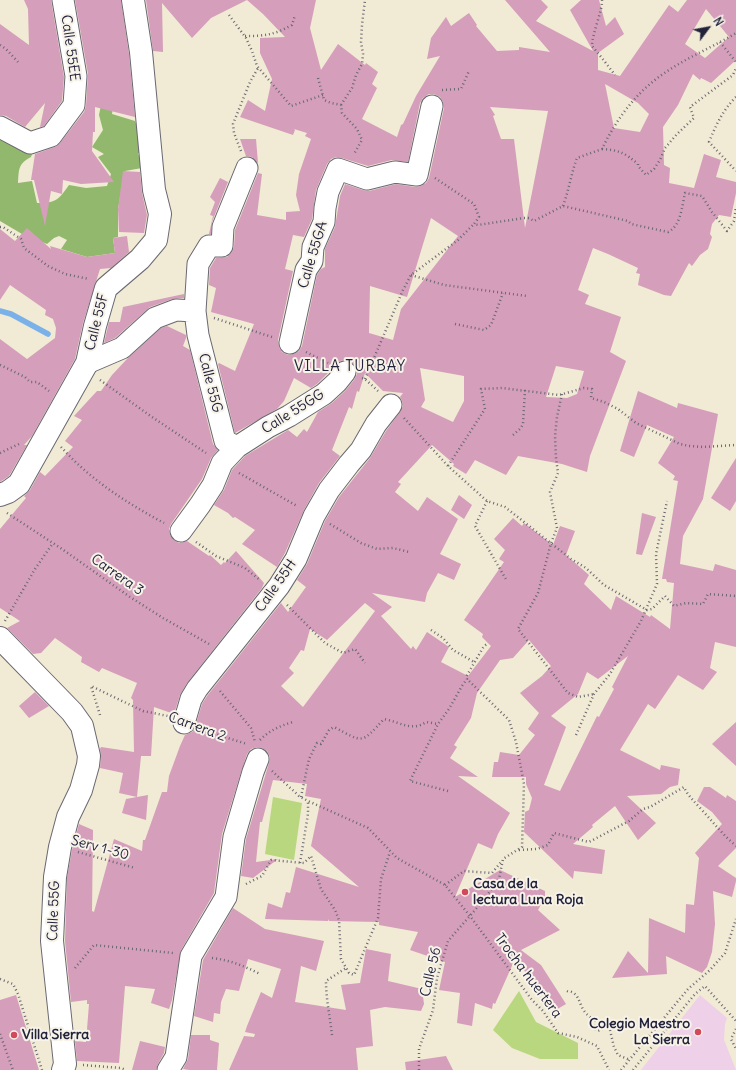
<!DOCTYPE html>
<style>
body{margin:0}
#map{position:relative;width:736px;height:1070px;overflow:hidden;background:#f1ead4;font-family:Delius,sans-serif}
canvas{display:block}
.north{position:absolute;left:688px;top:8px;width:40px;height:40px;-webkit-text-stroke:3px #f7f3e8;paint-order:stroke;rotate:58deg;font-size:11px;font-weight:700;line-height:16px;text-align:center;color:#22223b}
.north::after{content:'';display:block;margin:auto;width:14px;height:18px;background:#22223b;clip-path:polygon(50% 0,100% 100%,50% 72%,0 100%)}
</style>
<div id="map">
<canvas width="736" height="1070"></canvas>
<div class="north">N</div>
</div>
<script>
const c = document.querySelector('canvas').getContext('2d');
c.lineJoin = 'round';
function fillPath(path, color) {
  c.fillStyle = color;
  c.fill(path, 'evenodd');
}
function stroke(path, color, width, dash) {
  c.strokeStyle = color;
  c.lineWidth = width;
  c.lineCap = dash ? 'butt' : 'round';
  c.setLineDash(dash || []);
  c.stroke(path);
}
function label(font, color, halo, rows, align = 'center') {
  c.font = font + ' Delius,sans-serif';
  c.lineWidth = 4;
  c.setLineDash([]);
  c.textBaseline = 'middle';
  c.strokeStyle = halo;
  c.fillStyle = color;
  for (const [text, x, y, turn = 0] of rows) {
    c.save();
    c.translate(x, y);
    c.rotate((+turn || 0) * Math.PI / 180);
    c.textAlign = isNaN(turn) ? turn : align;
    if (halo) c.strokeText(text, 0, 0);
    c.fillText(text, 0, 0);
    c.restore();
  }
}
fillPath(new Path2D(`
 M700 995 727 1018 725 1024 724 1040 736 1070H641Z`), '#eed0e8');
fillPath(new Path2D(`
 M273 797 302 803 294 860 265 854Z
 M519 991 536 1022 578 1043V1059H540L512 1048 493 1030Z`), '#b8d77e');
fillPath(new Path2D(`
 M116 88 112 114 135 121 145 151 138 153 142 168 125 171 118 209V237L113 238 115 253 87 257 61 249 67 240 59 236 54 238 47 244 22 234 0 221V133L34 149 31 157C18 164 19 169 18 183L32 181 37 203C55 203 58 201 69 185L86 188 107 186 111 174 98 157 104 154 92 147 103 130 99 115 102 100Z`), '#92b86d');
stroke(new Path2D(`
 M0 311 11 314 48 334`), '#7ab1e9', 5.5);
fillPath(new Path2D(`
 M24 0H51L64 77 62 101 44 126 40 127 45 103 25 127 6 116 0 115V24L29 45 28 9Z
 M75 0H121L129 54 135 117 95 107V132H93L92 151 114 182 81 184 63 180 62 194 51 191 45 226 34 180H31L35 154 55 147 60 143 84 112 86 106 88 74Z
 M146 0H316L310 28 321 70 338 44 365 65 366 63 378 72 372 84 377 88 362 119 397 137 401 125 403 124 416 96 440 56 427 59 431 38 446 17 451 26 469 13 477 25 476 26 497 51 519 50V47L550 52 505 0H541L548 7 536 21 593 51 570 10 581 0H599L606 26 615 17 624 34 598 53V70L620 76 669 5 678 12 687 0H736V60L711 83 701 78 700 80 693 74 678 105 663 127 664 165 670 168 669 183 694 188 704 154 721 160 716 177 736 182V193L731 217 719 215 712 224 710 234 712 237 708 249 700 255 692 266 689 263 671 296 664 295 638 285 640 274 636 273 638 268 608 254 593 248 578 290 589 295 585 304 621 317 610 352 626 361 590 456 587 472 562 464 518 456 506 475 475 460 466 474 453 466 454 464 432 445 398 482 401 484 395 492 418 511 427 497 458 519 440 554 461 564 454 580 438 573 427 593 425 602 372 593 392 607 381 616 411 649 413 646 416 650 427 632 449 647 441 662 468 676 491 646 482 637 483 634 464 620 504 562 499 559 505 550 494 539 513 518 522 526 524 523 553 545 560 526 575 531 566 555 589 575 584 584 611 610 616 596 650 617 651 615 670 629 674 583 667 582 666 579H662L678 481 673 480 675 476 658 463 674 437 647 425 634 457 620 451 638 391 677 408 678 403 718 414 703 499 683 536 680 564 713 571 715 564 736 570V647L715 642 710 668 717 672 703 690 678 675 655 709 648 704 620 750 660 770 661 765 680 769 678 785 670 787 661 794 627 796 656 823 638 840 615 806 592 825 593 827 573 844 605 850 602 874 574 871 573 879 524 832 525 812 529 810 532 798 526 784V777H492L494 762H498L500 752 519 755 535 735 528 729 539 713 520 693 542 676 551 666 529 640 513 658 500 660 477 693 471 718 454 745 457 747 450 758 478 777 458 776 510 813 498 834 492 849 478 843 455 897 500 870 545 891V897L538 910 560 930 521 950 541 965 566 1004 554 1011 540 990 515 959 495 1004 493 1003 492 1009 475 1003 472 1026 457 1023 460 993 439 990 445 962 410 950 418 932 379 925V922L329 921 328 919V921L265 919 268 903 282 908 286 892 290 893 296 867 359 887 311 846 321 799 305 796 307 784 273 780 262 822H260L256 862 278 859 253 878 241 876 246 839 269 763 270 757 267 751 262 748 257 747 251 749 247 754 242 769 222 834 214 893 181 950 172 1000 169 1009 151 1003 155 989 125 986 119 1063 77 1061 75 1041 86 1042 89 1004H87V1000L71 1002 65 941 67 878 72 850 79 824 93 830 92 911 94 912 114 839 142 851 143 840H145L162 792H167L169 776 180 746 185 735 192 732 195 727 202 704 207 696 281 603 288 612 306 587 297 580 307 564 325 521 339 497 370 458 386 431 400 412 403 406 402 401 400 397 403 393 383 391 365 373 359 392 357 391 352 409 349 407 332 450 340 456 319 483 304 510 285 553 277 567 242 544 255 530 235 517 233 518 228 513 214 505 224 490 232 470 245 456 288 430 297 437 304 429 307 432 318 412 332 403 345 391 354 380 357 374 356 368 352 362 346 360 340 361 317 384 311 388 294 378 284 401 277 409 235 433 218 364 219 363 235 371 254 324 211 312 216 288 209 285 210 268 216 258 227 257 232 252 234 247 235 230 258 173 262 174 257 215 286 220V212L300 211 296 195 299 174 311 139 305 136 307 133 294 129 295 130 293 135 240 117 248 100 265 111 272 79 260 53V38L285 37 263 14 247 0 211 18 192 38 162 3 163 52 153 51ZM706 9 729 37 705 58 685 44ZM605 84 638 103 649 114 640 132 614 128ZM429 94H434L440 97 443 102 444 108 429 178 426 183 421 186 415 187 396 184 369 191 363 190 345 184 340 196 335 227 325 249V267L321 269 317 275 302 346 299 351 294 354 288 355 282 352 279 347 278 340 293 271 285 269 293 235 304 237 312 219 316 190 327 164 331 159 336 157 342 158 368 166 392 160 408 162 420 103 423 98ZM490 107 548 111 525 228 514 139H501L493 116 495 115ZM431 218 458 236 401 309 393 340 369 333 370 286 407 297ZM556 366 584 371 577 394 567 398 546 397ZM420 368 464 376V401L453 422 421 407 425 400ZM365 603 375 611 303 707 281 686 294 673 289 668 301 650 304 651 310 629 327 640ZM628 656 612 687 614 689 599 717 597 716 560 791 544 785 566 727 551 716 578 694 587 672 598 679Z
 M240 139H256L258 163 252 157 246 156Z
 M123 171 140 172 142 193 147 215 144 233 119 232 118 209Z
 M220 178 228 182 212 222 211 234H209L213 216 210 215 215 202 210 197Z
 M27 228 51 249 50 246 87 257 115 253 113 238 127 236 129 252 111 268 100 269 83 323 75 359 32 436 24 445H27L9 476 0 482V339L27 359 55 338 56 328 53 319 45 315 46 310 10 285 0 300V229L15 241Z
 M184 294V298L172 299 150 307 115 338 104 343 109 322H120L123 307Z
 M167 326 186 335V338L183 346 190 350 213 444 218 450 211 458 202 479 171 524 169 529 170 535 174 540 179 543 187 541 209 556 210 555 221 565 224 562 225 563 236 551 264 583 262 588 187 683 180 695 174 714 154 707 151 756H141L137 797 119 793 123 773 100 768 101 757 100 749 101 747 134 752 133 700 131 698 137 683 102 668 99 672 81 662 82 657 55 638 41 653 33 654 7 628 20 621 0 608V529L26 498 24 496 30 490 40 472 45 476 73 447 65 441 82 420 74 416 97 391H101L112 375 127 359 161 328Z
 M736 458V501L730 511 711 498Z
 M459 495 472 505 464 519 451 510Z
 M642 513 656 517 642 555 636 554Z
 M35 692 49 706 29 718 19 706Z
 M736 722V766L712 744Z
 M704 787H710L726 798 727 795 736 801V848L718 866 736 878V881L732 897 713 891 715 924 712 952 707 967 702 973 666 956 667 974 612 978 628 951 648 973 649 918 685 933 686 904 694 905 699 858 695 853 722 824 712 812 697 801Z
 M148 795 146 820 122 813 126 799Z
 M233 908 265 929 324 941 316 971 301 966 295 1002 346 1010 341 985 360 983 366 949 391 954 388 981 422 989 424 1004 421 1011 385 1007 370 1010 373 1046 356 1048 358 1070H229L244 1036 254 1037 255 1034 245 1032 247 1026 261 992 272 998 281 969 248 959 239 991 226 989 221 1002 220 1014 214 1013 213 1022 194 1016 203 960Z
 M16 995 39 1070H0V1000Z
 M191 1035H210V1040L219 1043 217 1070H189L183 1069 188 1059Z
 M140 1041 165 1047 164 1053 158 1064 156 1070H132Z
 M446 1056 453 1070H406L405 1062Z`), '#d59ebb');
const street = new Path2D(`
 M0 127 30 143 51 136 74 105 76 76 63 0
 M290 343 306 270 312 261 313 247 324 222 325 208 328 192 338 169 367 179 395 172 417 175 432 106
 M87 363 122 348 155 318 176 310 195 311
 M237 447 225 441 198 335 195 311 198 264 209 246H222L223 227 247 168
 M181 531 200 505 213 485 222 463 237 447 268 427 289 416 324 394 337 382 345 372
 M184 723 191 699 197 689 279 586 296 559 314 516 329 490 349 464 361 450 376 424 391 405
 M168 1070 176 1057 191 956 226 897 234 837 253 772 258 759`);
const secondary = new Path2D(`
 M0 495 8 492 19 484 87 363 95 326 106 288 140 259 156 240 160 214 154 190 141 52 133 0
 M0 638 72 712 82 726 89 756 88 765 81 790 68 817 60 847 55 877 52 941 65 1064 63 1070`);
stroke(street, '#6a6871', 23);
stroke(secondary, '#6a6871', 24);
stroke(new Path2D(`
 M602 0C603 9 592 34 592 46L602 58 615 75
 M229 15 246 38 252 51 257 66 291 106 323 95
 M245 36C265 36 274 35 292 25L295 15
 M720 42 736 62
 M0 45 6 49 18 62
 M318 78 324 100 331 103 341 105 342 113 357 129 362 140 354 154
 M442 90 461 89 469 71
 M736 97C723 110 716 125 709 142L736 171
 M341 105 352 88 356 75 362 64 363 54 361 42 362 25 365 0
 M602 149C619 150 625 153 638 164V166L646 175 654 169 660 160 665 148 677 134 694 118 690 107 733 75 736 68
 M241 151 234 133 233 124 250 82 258 68
 M435 178 474 204 479 217 474 224 478 225 524 218H529L534 221 563 206 628 221 631 224 668 232C681 226 682 206 685 193L702 196 712 212 727 231 734 221 736 207
 M563 206C569 190 571 174 577 158L602 149C617 118 637 91 666 72 688 57 713 47 736 33
 M0 227H3L21 239 24 248 48 266 65 274 89 279
 M411 275 444 285 527 296
 M214 318 272 337
 M455 324 484 330 491 325 503 293
 M306 352 328 363
 M0 365 25 377 30 382H37L49 391
 M362 378 365 379 378 391
 M365 379 403 290 411 275 458 240 474 224
 M100 380 152 417 206 453
 M562 394 557 417 555 436 556 458 558 473 550 492 557 528 551 543 538 593 518 629 568 693 578 697 594 694
 M404 418 448 466 487 501 505 507 571 559 586 568 604 585 647 610 652 609 665 596 674 606 686 603 703 604 708 594 736 596
 M513 435 521 428 523 424 525 390
 M61 447C91 480 125 502 164 523
 M0 453 19 444
 M448 466 485 409 481 389 502 388 559 395 584 388 592 389 591 398 604 402 618 409 636 423 680 444 689 446 703 447 736 445
 M239 473 297 506
 M487 501 475 526 507 581
 M7 513 62 549 130 597 163 618 209 644
 M330 524 361 543 377 549 393 548 409 552
 M196 542 216 556 245 568 260 580
 M287 605 325 643 343 653 355 649 365 663
 M5 621 35 569 53 543
 M431 630 443 638 453 650 474 662
 M220 691 251 728 255 742
 M100 715 91 686 143 711 168 716
 M202 730 247 744
 M576 735 594 694 610 674 641 621 657 584 656 554 667 501
 M260 740C270 730 280 726 293 722
 M272 771 299 796 308 801 368 828 397 858 445 885 470 916 532 1000 543 1011 558 1033 577 1037 597 1046 609 1070
 M448 791 410 781 438 724 449 709 462 686 467 679 466 677 484 646 487 644
 M301 797 309 759 317 743 321 744 329 730 334 727C364 743 361 744 384 719 400 722 412 732 426 722L438 724
 M519 850 537 849 548 845 554 833 589 842 629 821 643 809 650 807 684 787C688 796 694 801 701 809 713 822 723 835 736 846
 M78 852 135 868
 M300 863 308 814V801
 M246 884 262 876 271 860 304 863 311 856 321 889 335 910 339 920 341 959 349 973 354 975 378 918 381 879 390 852
 M445 885 464 871 492 873 502 861
 M212 958C230 960 244 966 260 974
 M75 968 94 945 173 953
 M0 979 13 984 18 994 42 1070
 M567 991C569 992 571 991 573 993 582 997 578 1013 596 1020L595 1029 598 1031 609 1026 614 1047 618 1055 630 1060
 M736 1029 731 1039 736 1049
 M0 1034 13 1070
 M332 1035C330 1017 326 999 326 981L346 968
 M83 1065 121 1068 126 1070
 M419 1070V1049L433 1010 437 978 448 941 482 902 499 879 503 859 522 847 524 784 516 742 509 720 467 679
 M621 1070 688 989 710 970 725 953 736 919
 M633 1070 695 994 705 986 736 1021`), '#6a6871', 2.5, [1, 3]);
stroke(street, '#fff', 21);
stroke(secondary, '#fff', 22);
for (const [x, y, r, color] of [
 [465,892,4,"#d1495b"],
 [698,1032,4,"#d1495b"],
 [14,1035,4,"#d1495b"]
]) {
  const dot = new Path2D();
  dot.arc(x, y, r, 0, 2 * Math.PI);
  c.fillStyle = color;
  c.fill(dot);
  stroke(dot, '#f7f3e8', 1.5);
}
label('14px', '#22223b', '#f7f3e8', [
 ["Calle 55EE",70,48,82],
 ["Calle 55GA",313,255,-73],
 ["Calle 55F",97,322,-76],
 ["Calle 55G",210,383,76],
 ["Calle 55GG",293,412,-32],
 ["Carrera 3",117,575,35],
 ["Calle 55H",276,586,-55],
 ["Carrera 2",197,727,20],
 ["Serv 1-30",100,848,15],
 ["Calle 55G",54,911,-88],
 ["Calle 56",431,972,-77],
 ["Trocha huertera",528,976,53]
]);
label('bold 14px', '#22223b', '#f7f3e8', [
 ["Casa de la",473,884],
 ["lectura Luna Roja",473,900],
 ["Colegio Maestro",690,1024,"right"],
 ["La Sierra",690,1040,"right"],
 ["Villa Sierra",22,1035]
], 'left');
c.letterSpacing = '1px';
label('15px', '#22223b', '#f7f3e8', [
 ["VILLA TURBAY",350,367]
]);
c.letterSpacing = '0px';
</script>
